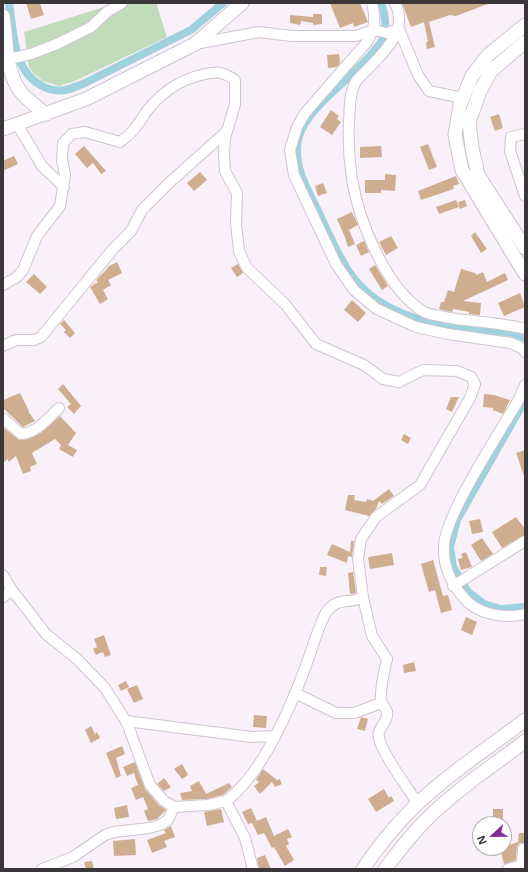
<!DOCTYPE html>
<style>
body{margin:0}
#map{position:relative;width:528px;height:872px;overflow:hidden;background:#faf0fa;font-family:"Noto Sans",sans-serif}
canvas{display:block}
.frame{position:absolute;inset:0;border:4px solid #3a363a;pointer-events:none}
.north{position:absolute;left:472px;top:816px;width:40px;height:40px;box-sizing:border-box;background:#fff;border:1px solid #b0afb0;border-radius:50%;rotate:248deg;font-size:11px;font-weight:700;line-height:16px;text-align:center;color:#3a363a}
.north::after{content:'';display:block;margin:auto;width:14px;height:18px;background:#822c9a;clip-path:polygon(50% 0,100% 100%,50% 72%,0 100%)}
</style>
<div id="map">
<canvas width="528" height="872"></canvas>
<div class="frame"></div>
<div class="north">N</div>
</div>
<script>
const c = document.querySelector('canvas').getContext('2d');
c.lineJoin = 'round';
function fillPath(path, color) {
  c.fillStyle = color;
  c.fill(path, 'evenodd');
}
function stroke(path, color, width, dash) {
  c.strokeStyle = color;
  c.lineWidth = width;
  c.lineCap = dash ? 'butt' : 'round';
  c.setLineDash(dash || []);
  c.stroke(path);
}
fillPath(new Path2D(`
 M117 3H156L167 37 75 81 59 86 43 81 34 74 29 67 24 32Z`), '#c0dcbb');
stroke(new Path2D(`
 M9 3C14 33 12 72 44 87 50 90 58 91 65 90 71 89 77 86 83 84L191 30 223 3
 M381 3C385 14 387 27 383 38 382 43 377 47 374 51 354 77 309 105 299 136 291 163 307 188 318 211 327 231 337 253 349 272 386 326 456 327 513 333L525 338
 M525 400 457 520 450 547 453 567 468 592 484 604 501 609 525 607`), '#9ed2df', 8);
fillPath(new Path2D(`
 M26 3H40L44 15 31 19Z
 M330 3H360L368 22 354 27 353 23 340 28Z
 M402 3H488V4L456 16 450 15 429 22 435 47 427 49 426 42H428L424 22 411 27Z
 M313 14H322V24L313 25V23L301 21 300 25 290 23V15L313 17Z
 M339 54 340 63 337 67 328 68 327 55Z
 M331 110 339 116 337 119 341 122 332 135 320 127Z
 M499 114 503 128 495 131 490 117Z
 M428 144 437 167 429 170 420 147Z
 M84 146 106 171 101 174 93 163 87 168 75 154Z
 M381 146 382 157 360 158V147Z
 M14 156 18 164 3 171V161Z
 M200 172 207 180 194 191 187 183Z
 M385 174 396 175 395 191 381 190V193H365V180H385Z
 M456 176 459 184 453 186 454 189 421 200 418 191Z
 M323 183 327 193 318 196 315 186Z
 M456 200 459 207 439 214 436 207Z
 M465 200 467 206 460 209 458 202Z
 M352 212 358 225 349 230 355 244 348 247 345 237 337 219Z
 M475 232 487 249 481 253 471 236Z
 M391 236 398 248 386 255 379 242Z
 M364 241 369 252 361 256 356 245Z
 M117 262 122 273 108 280 111 285 103 290 108 299 100 304 90 287 98 282 96 280 108 268 107 267Z
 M238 264 243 273 237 277 231 268Z
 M375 265 388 286 382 290 369 269Z
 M461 269 475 273 476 275 483 272 487 282 505 273 508 280 463 301 481 303 480 315 469 314V312L453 309 452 312 439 309 441 302H444L448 290 454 292Z
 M34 274 47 287 40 294 26 282Z
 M520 293 525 307 504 316 498 303Z
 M352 300 366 313 358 322 344 310Z
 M64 320 75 333 70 338 64 332 66 330 60 324Z
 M63 384 81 406 74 414 67 407 71 404 58 389Z
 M20 393 29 411H28L35 421 23 427 3 408V400Z
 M484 394 494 395 510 400 503 414 493 410V408L483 407Z
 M451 397H459L452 412 446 409Z
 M60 416 76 433 68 445 77 450 73 457 59 449 61 445 55 439 32 453 37 464 30 467 31 471 23 474 16 456 9 462 7 459 3 463 4 428 19 440 28 439 41 433Z
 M404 434 411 438 408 444 401 440Z
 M525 450V476H524L516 453Z
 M389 489 394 496 382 504 379 501 376 509 369 516 345 510 348 495H355L354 500 366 502 367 499 373 501Z
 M516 517 525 529V535L502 548 492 532Z
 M480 519 483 532 472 534 469 521Z
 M482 538 493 554 481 561 471 545Z
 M351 541H354L352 557 348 556 347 563 327 555 332 544 350 552Z
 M466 552 472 567 461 570 458 559 463 558 461 554Z
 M392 553 394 565 370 569 368 557Z
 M433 560 443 596 448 595 452 610 441 613 435 590 429 592 421 564Z
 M320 567H327L326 576 319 575Z
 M353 572 356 593 350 594 348 573Z
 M466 617 477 622 472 635 461 630Z
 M104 635 111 655 105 657 103 652 96 655 93 649 97 647 94 639Z
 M414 662 416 671 404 673 403 665Z
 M126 681 129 687 121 691 118 685Z
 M137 685 143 699 134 703 127 689Z
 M254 715 267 716 266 728 253 727Z
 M361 717 368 719 365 731 357 729Z
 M91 726 95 734 97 732 100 738 91 743 85 730Z
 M122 746 125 754 116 758 121 776 116 778 106 753Z
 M135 762 145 789 159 805 166 810 157 819 148 821 144 811 148 809 143 797 136 800 131 788 138 785 134 773 127 776 123 767Z
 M182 764 188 775 182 779 174 769Z
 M263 769 277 780 280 779 282 784 275 787 272 782 260 794 254 786 259 782 256 780Z
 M164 778 171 787 164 791 157 784Z
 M199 781 206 794 229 783 232 787 223 795 207 799 182 800 180 793 192 791 190 786Z
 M384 789 389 798 391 796 394 801 376 812 368 799Z
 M127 805 129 817 116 819 114 808Z
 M251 808 257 821 266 817 274 836 288 829 292 837 287 839 289 844 286 846 294 860 285 866 274 847 272 848 264 833 258 835 252 823 248 824 242 812Z
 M221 809 224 822 207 826 204 812Z
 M493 809H503V824H493Z
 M171 826 175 837 164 841 167 847 152 853 147 840 166 833 164 830Z
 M519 833H525V843H520L517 846 516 860 504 864 500 848 518 842Z
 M135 839 136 855 114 856 113 841Z
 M265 855 271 869H259L257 858Z
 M92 861 94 869H86L84 862Z`), '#cfae8f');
const minor = new Path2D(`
 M372 3C376 18 375 28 367 42L305 113 297 127 290 150 294 175 336 264 354 290 377 309 416 327 448 334 511 343 523 349 525 352
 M395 3C409 30 384 52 367 70 363 74 358 78 355 83 349 95 350 109 349 122 348 141 349 160 352 179 359 222 386 289 424 312 429 315 438 315 444 317 471 322 499 322 525 329
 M195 44 259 32 292 36H356L374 30 387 33 399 29 418 75 429 91 463 98
 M9 59 31 54 57 44 91 27 107 12 122 3
 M17 124 42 166 64 187
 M525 134 511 137 510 151 525 196
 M3 285 17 277 23 270 37 236 60 206 65 175 62 160 63 143 72 134 85 132 120 142C136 131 139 121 150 107 164 91 180 80 201 75 216 71 222 71 235 80V104L225 138 224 153 225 171 237 193 236 223 239 251 247 268 285 304 316 344 364 365 383 379 399 382 423 370 457 371 471 377 475 384 470 398 420 485 376 517 361 539 358 559 363 597C349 605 340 596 327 611 321 619 312 649 308 660 292 704 264 773 226 801L245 838 253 869
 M3 346 16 340H34L41 337 113 249 131 231 142 210 169 183 227 131
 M525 385 518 401C500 432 444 516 444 547 443 566 452 584 463 597 478 615 504 619 525 614
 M4 419 21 434C37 433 48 418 59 408
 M3 575 12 590 46 634 77 659 105 688 127 723 150 785 164 801 174 807 208 805 226 801
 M453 586 525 541
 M3 597 12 590
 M363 597 372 636 387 659C384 672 380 687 381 701 382 705 386 708 387 712 389 722 376 728 379 738 382 754 408 788 418 804
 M295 693 336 713H354L381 703
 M126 721 252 737 275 736
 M522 865 523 849
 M42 869 73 857 105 835 114 832 149 828 160 825 168 820 174 807
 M508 869 525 864`);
const major = new Path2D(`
 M3 16C7 39 5 71 20 91 27 100 37 107 46 114
 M525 25 488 55 472 76 460 105 455 135 462 170 525 274
 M525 42 491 71 480 91 469 122 472 148 478 175 525 248
 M3 129 86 99 195 44 242 3
 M363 869C377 848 393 828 411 810 445 776 487 749 525 720
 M385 869C399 851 412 833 429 817 457 789 493 766 525 741`);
stroke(minor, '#cec4ce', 12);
stroke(major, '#cec4ce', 15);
stroke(minor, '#fff', 10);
stroke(major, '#fff', 13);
</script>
